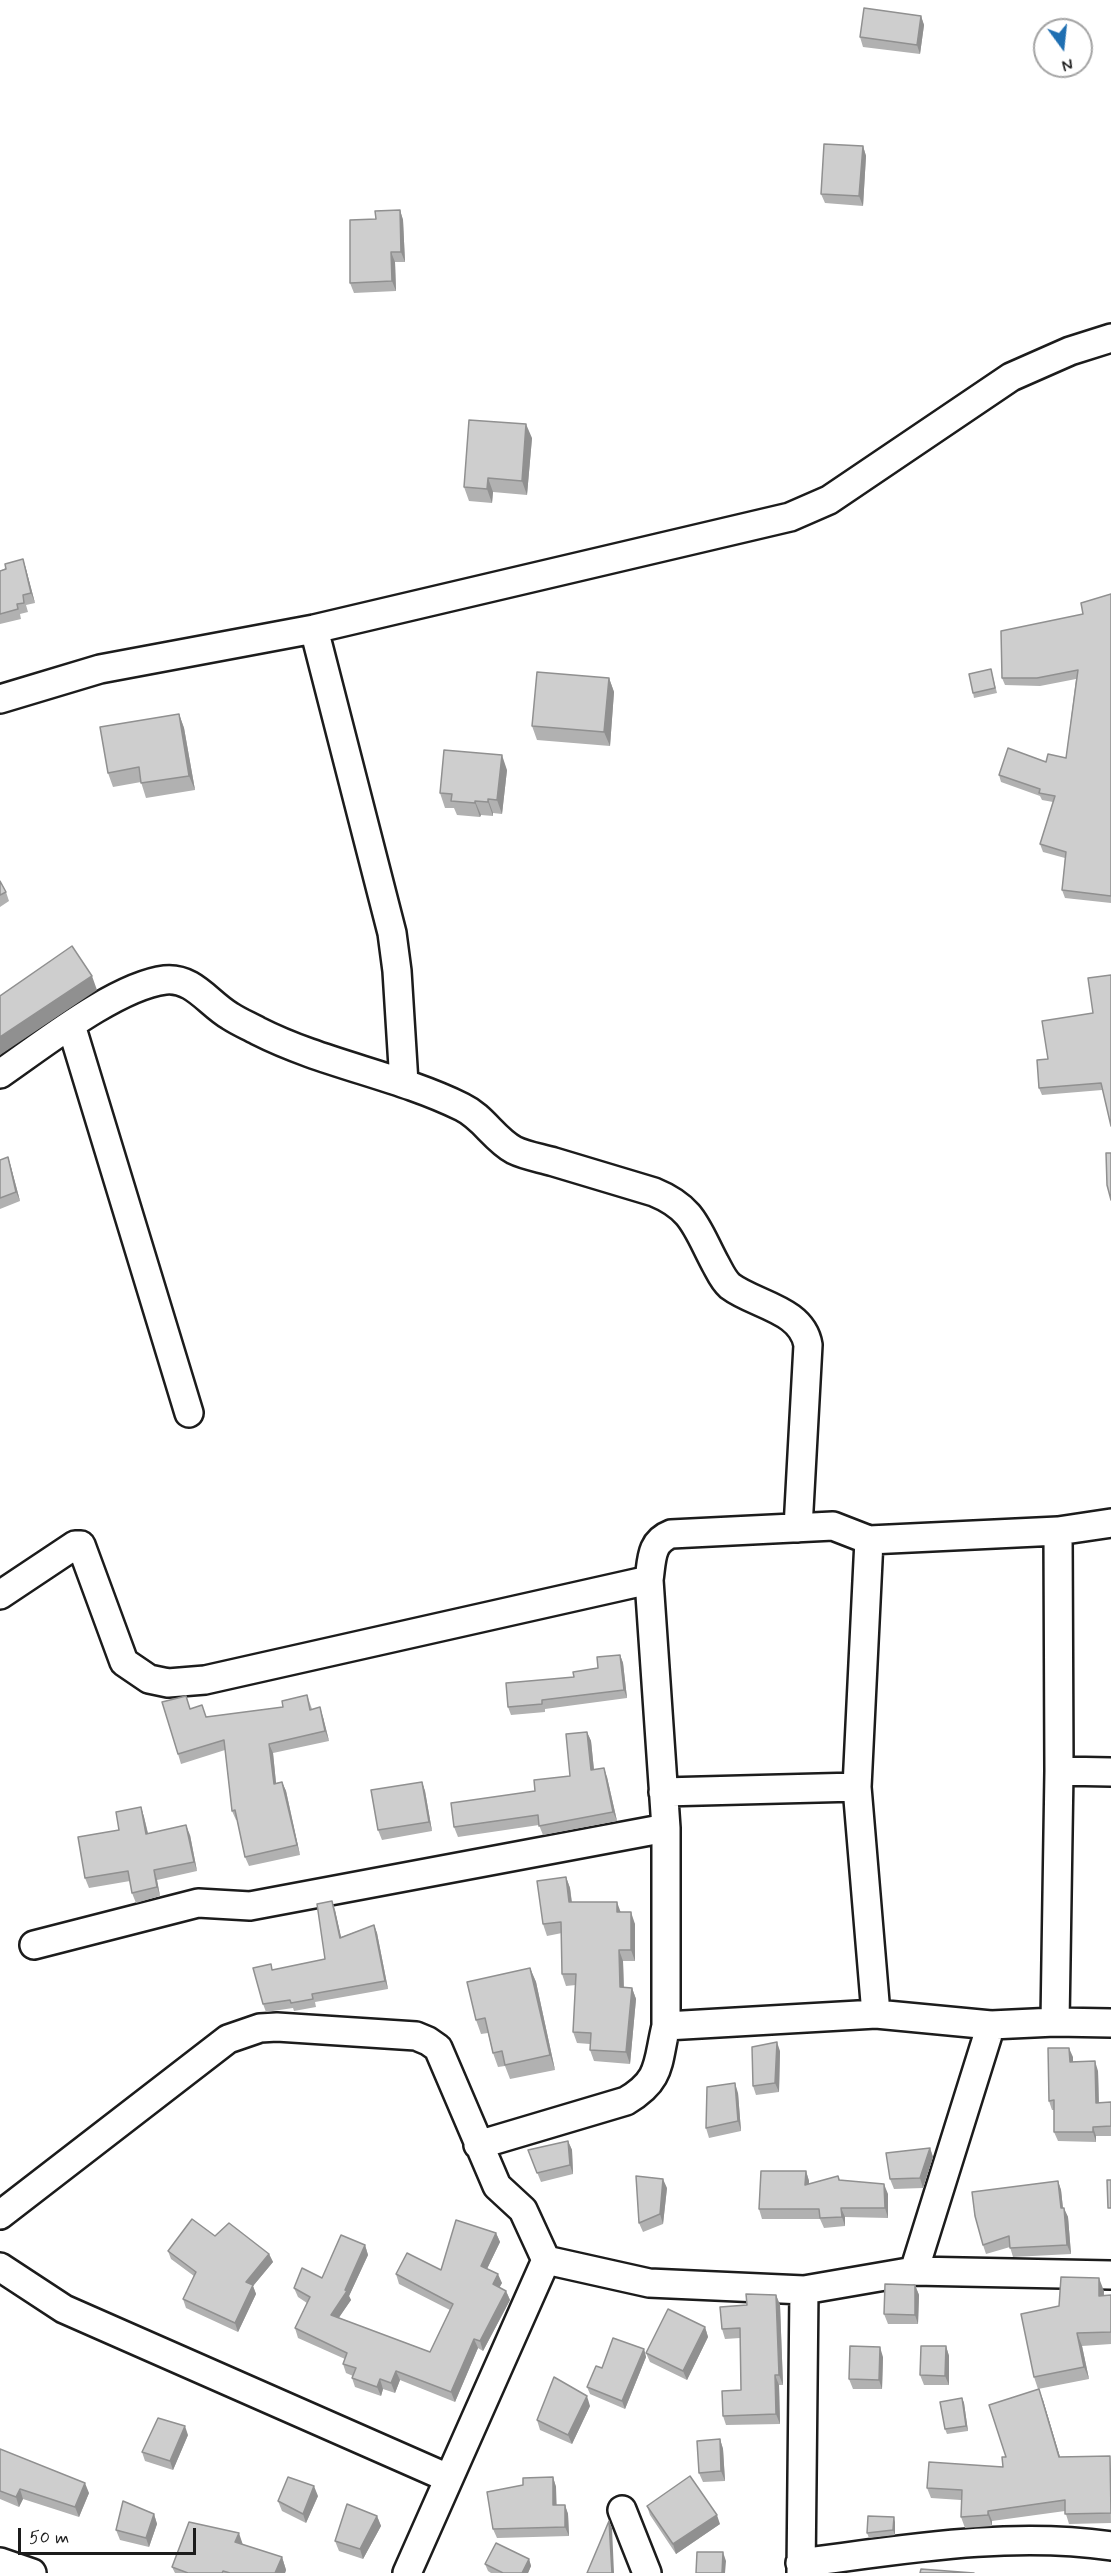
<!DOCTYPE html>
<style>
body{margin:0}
#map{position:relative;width:1111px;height:2573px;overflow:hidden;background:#fff;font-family:Mynerve,sans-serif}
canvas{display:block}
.north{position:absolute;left:1033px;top:18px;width:60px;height:60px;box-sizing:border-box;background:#fff;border:2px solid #a4a4a4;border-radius:50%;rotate:165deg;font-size:16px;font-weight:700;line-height:24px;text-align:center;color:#1c1c1c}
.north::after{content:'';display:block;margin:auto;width:21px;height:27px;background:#1f6fb2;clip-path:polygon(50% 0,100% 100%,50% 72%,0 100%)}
.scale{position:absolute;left:18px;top:2528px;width:178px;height:27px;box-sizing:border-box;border:3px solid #1c1c1c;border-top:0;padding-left:8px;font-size:18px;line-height:21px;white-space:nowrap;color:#1c1c1c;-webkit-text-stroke:4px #fff;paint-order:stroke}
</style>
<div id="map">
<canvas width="1111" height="2573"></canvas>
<div class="north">N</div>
<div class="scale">50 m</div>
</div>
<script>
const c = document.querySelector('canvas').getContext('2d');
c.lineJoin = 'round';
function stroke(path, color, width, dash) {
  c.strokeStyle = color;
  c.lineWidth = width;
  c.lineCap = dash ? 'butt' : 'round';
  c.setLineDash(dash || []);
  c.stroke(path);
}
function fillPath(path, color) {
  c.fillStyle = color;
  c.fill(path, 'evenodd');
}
const street = new Path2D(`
 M314 629 392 933 397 971 404 1083
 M0 699 100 669 314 629 790 517 829 500 1011 377 1070 351 1111 338
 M71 1025 189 1413
 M0 1074C41 1046 116 986 165 980 193 977 208 1003 230 1016 239 1022 249 1026 258 1031 323 1064 397 1075 462 1107 483 1117 494 1139 514 1150 526 1156 541 1158 554 1162 587 1172 620 1182 654 1192 693 1208 696 1227 715 1263 719 1270 723 1280 730 1286 755 1305 802 1309 808 1345L798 1528
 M1058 1531 1111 1523
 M0 1595 75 1545H81L124 1662 149 1679 168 1683 205 1680 649 1580
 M1059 1771 1111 1772
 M663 1792 857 1787
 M34 1945 198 1903 250 1906 666 1828
 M876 2014 857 1787 869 1540 1058 1531 1059 1771 1055 2022
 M666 2026V1828L649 1580C652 1560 650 1542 671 1534L833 1526 869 1540
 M478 2145 626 2101C662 2080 657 2063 666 2026L876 2014 991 2025 1055 2022 1111 2023
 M0 2215 228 2039 260 2028 277 2027 416 2036 428 2041 438 2048 497 2186 523 2210 546 2260 649 2283 804 2290 914 2271 1111 2275
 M0 2267 64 2309 448 2478
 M914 2271 991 2025
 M622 2510 647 2573
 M0 2562 32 2573
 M800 2563C902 2550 1008 2531 1111 2546
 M407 2573 546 2260
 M801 2573 804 2290`);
stroke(street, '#1c1c1c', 32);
stroke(street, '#fff', 27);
fillPath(new Path2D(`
 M921 16 924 25 920 54 863 47 860 37Z
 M863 146 866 156 863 206 825 203 821 194Z
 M400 210 403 220 405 262H395L396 291 354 293 350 283 376 219Z
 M532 438 527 495 493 492 492 503 469 501 464 487Z
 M23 559 26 569 35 603 26 605 28 612 20 614 21 619 0 624V571Z
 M1111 594V903L1065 898 1062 890 1065 858 1043 852 1040 844 1053 802 1042 800 1040 796 1001 782 999 775 1066 758 1076 679 1040 686 1005 685 1002 678 1083 614Z
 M991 669 997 693 974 698 973 693Z
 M609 678 614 692 610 746 537 740 532 726Z
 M179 714 184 728 195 790 146 798 141 782 113 787 108 773Z
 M507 770 502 814 493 813V816L481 815 480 817 457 815 454 808H445L440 793Z
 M0 881 6 892 9 901 0 907Z
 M1093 1013 1102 1090 1042 1095 1039 1088 1048 1059Z
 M8 1157 11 1167 20 1201 0 1209V1160Z
 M620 1655 623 1663 627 1698 545 1709V1712L511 1715 508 1707 574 1677 598 1668Z
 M307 1695 312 1709 323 1717 329 1741 273 1753 276 1783 282 1782 286 1791 300 1855 249 1866 245 1857 237 1820H236L232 1811 225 1750 181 1764 178 1754 191 1709 206 1717 283 1707Z
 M587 1732 591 1741 594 1770 607 1777 617 1821 543 1835 539 1825 458 1837 454 1827 570 1776Z
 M422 1782 425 1791 432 1831 382 1840 378 1830Z
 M141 1807 144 1817 148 1833 190 1835 197 1871 157 1880 160 1896 136 1903 132 1893 130 1881 89 1888 85 1878 119 1830Z
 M566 1877 570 1888 572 1902 621 1912 635 1924V1961H623L624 1987 632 1988 636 1999 630 2064 594 2061 590 2050V2044L577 2043 573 2032 576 1985 566 1986 562 1974V1933L547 1936 543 1924Z
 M335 1910 341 1937 374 1925 377 1933 388 1989 315 2002 316 2007 294 2011 293 2008 266 2012 263 2004 273 1970 325 1959Z
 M530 1968 536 1982 555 2070 510 2079 505 2066 498 2067 493 2053 488 2033 481 2034 476 2020Z
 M780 2051 779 2092 756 2095 753 2086Z
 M1073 2057V2062L1098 2071 1099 2103 1111 2102V2136H1096V2142L1058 2141 1054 2132V2110H1052L1049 2101Z
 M738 2093 741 2131 709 2138 706 2128Z
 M568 2141 572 2150 573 2174 541 2182 528 2150Z
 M930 2148 933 2157 923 2188 894 2189 890 2179Z
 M806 2171 809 2181V2184L838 2176 840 2180 888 2194V2218L845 2217V2226L824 2228 820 2219H762L759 2209Z
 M1058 2181 1061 2190 1063 2208 1068 2217 1071 2254 1013 2257 1010 2247 986 2254 983 2245Z
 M667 2188 663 2224 643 2232 639 2223Z
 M496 2233 500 2242 487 2269 502 2283 499 2287 506 2291 510 2300 483 2351 478 2348 455 2402 400 2380 395 2393 383 2389 381 2396 355 2387 352 2378 353 2376 346 2373 343 2364 345 2359 298 2338 295 2328 307 2303 298 2297 294 2288 322 2278 365 2245 368 2255 349 2296 351 2300 338 2318 430 2352 450 2310 399 2284 396 2274 441 2270Z
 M215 2236 269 2254 273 2262 253 2286 256 2294 238 2332 186 2308 183 2299 194 2276 171 2259 168 2251Z
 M915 2285 919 2295 918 2324H888L884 2314Z
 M1104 2291V2295H1111V2344L1082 2346 1089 2379 1038 2389 1034 2377Z
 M776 2295 780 2305 783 2385H779L780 2424 726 2425 723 2416 741 2390 740 2338 725 2339 722 2329 747 2305Z
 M705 2327 708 2337 687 2380 650 2362 646 2353Z
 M946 2346 949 2356V2385H924L920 2375Z
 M644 2349 646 2357 625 2409 590 2394 587 2387 602 2368Z
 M883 2357 882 2389H853L849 2379Z
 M962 2398 964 2403 968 2431 947 2434 945 2429Z
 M1043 2400 1060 2457 1110 2456 1111 2523 1069 2524 1065 2511 992 2521V2526L965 2528 961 2517V2500L931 2498 927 2488 1003 2467 1006 2457Z
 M590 2406 572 2444 540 2430 537 2420Z
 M188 2435 173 2470 145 2461 142 2452Z
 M720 2439 723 2449 725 2481 703 2482 699 2473Z
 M0 2449 89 2493 79 2517 23 2499 19 2507 0 2499Z
 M553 2477 556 2487V2505H565L568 2514 569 2536 497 2538 493 2529 523 2485Z
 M318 2496 306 2523 282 2511 278 2501Z
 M647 2506 720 2524 676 2554 650 2515Z
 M154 2514 157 2524 149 2547 120 2540 116 2530Z
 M377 2516 381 2526 363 2559 339 2551 335 2541Z
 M895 2522V2535L869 2538 867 2533Z
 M243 2545 282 2557 286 2570 285 2573H175L172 2567Z
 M529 2559 531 2566 528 2573H491L488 2571 485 2564Z`), '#b1b1b1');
fillPath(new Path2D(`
 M921 16 924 25 920 54 917 45Z
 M863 146 866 156 863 206 859 196Z
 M400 210 403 220 405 262 401 252Z
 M391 252 395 262 396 291 392 281Z
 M526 424 532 438 527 495 522 481Z
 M488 478 493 492 492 503 487 489Z
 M23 559 26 569 35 603 31 593Z
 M609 678 614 692 610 746 604 732Z
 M179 714 184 728 195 790 189 776Z
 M502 755 507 770 502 814 497 800Z
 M488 799 493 813V816L488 802Z
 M475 801 481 815 480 817 475 803Z
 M92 976 97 990 0 1055V1037Z
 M8 1157 11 1167 20 1201 16 1192Z
 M620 1655 623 1663 627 1698 624 1690Z
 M320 1707 323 1717 329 1741 325 1731Z
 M587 1732 591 1741 595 1780 591 1770Z
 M269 1744 273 1753 277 1793 274 1784Z
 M604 1768 607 1777 617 1821 613 1812Z
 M282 1782 286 1791 300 1855 297 1845Z
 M422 1782 425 1791 432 1831 429 1822Z
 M141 1807 144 1817 150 1843 146 1834Z
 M186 1825 190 1835 197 1871 194 1862Z
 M154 1870 157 1880 160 1896 157 1887Z
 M566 1877 570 1888 573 1914 569 1902Z
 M332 1901 335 1910 343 1946 340 1938Z
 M617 1902 621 1913 617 1912Z
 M631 1912 635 1924V1961L631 1950Z
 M374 1925 377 1933 388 1989 385 1981Z
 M619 1950 623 1961 624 1998 620 1987Z
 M530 1968 536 1982 555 2070 550 2055Z
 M632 1988 636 1999 630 2064 626 2052Z
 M777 2042 780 2051 779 2092 775 2083Z
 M1069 2048 1073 2057V2071L1070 2062Z
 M1095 2061 1098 2071 1099 2112 1096 2103Z
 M735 2083 738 2093 741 2131 738 2121Z
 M1093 2127 1096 2136V2142L1093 2132Z
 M568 2141 572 2150 573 2174 570 2165Z
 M930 2148 933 2157 923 2188 920 2178Z
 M806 2171 809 2181 808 2194 805 2185Z
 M663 2179 667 2188 663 2224 660 2214Z
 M1058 2181 1061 2190 1064 2218 1061 2208Z
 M884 2184 888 2194V2218L885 2208Z
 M841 2208 845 2217V2226L842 2217Z
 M1064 2208 1068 2217 1071 2254 1067 2245Z
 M496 2233 500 2242 484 2275 481 2266Z
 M365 2245 368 2255 349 2296 351 2300 334 2325 331 2315 345 2290Z
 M269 2254 273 2262 253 2286 256 2294 238 2332 235 2323 246 2282Z
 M498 2274 502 2283 496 2294 493 2284Z
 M1099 2278 1104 2291 1103 2308 1099 2296Z
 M915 2285 919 2295 918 2324 915 2315Z
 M506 2291 510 2300 483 2351 480 2341Z
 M776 2295 780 2305 783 2385 779 2375Z
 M705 2327 708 2337 687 2380 683 2371Z
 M1077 2333 1082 2346 1089 2379 1084 2367Z
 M474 2339 478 2348 455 2402 451 2392Z
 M946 2346 949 2356V2385L945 2376Z
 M880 2347 883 2357 882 2389 879 2380Z
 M644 2349 646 2357 625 2409 622 2401Z
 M396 2371 400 2380 395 2393 391 2383Z
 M775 2375 779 2385 780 2424 776 2414Z
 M380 2379 383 2389 381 2396 377 2387Z
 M1039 2389 1043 2400 1063 2467 1059 2457Z
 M587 2396 590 2406 572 2444 568 2435Z
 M962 2398 964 2403 968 2431 966 2426Z
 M185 2426 188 2435 173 2470 170 2461Z
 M720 2439 723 2449 725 2481 721 2471Z
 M553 2477 556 2487 557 2515 553 2505Z
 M85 2483 89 2493 79 2517 75 2507Z
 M314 2486 318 2496 306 2523 303 2514Z
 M20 2489 23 2499 19 2507 16 2497Z
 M565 2505 568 2514 569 2536 565 2527Z
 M988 2511 992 2521V2526L988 2515Z
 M154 2514 157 2524 149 2547 146 2538Z
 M717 2515 720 2524 676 2554 673 2544Z
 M377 2516 381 2526 363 2559 360 2549Z
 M894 2517 895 2522V2535L893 2530Z
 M609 2521 612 2528 614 2573H612Z
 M239 2533 243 2545 235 2542Z
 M723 2552 726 2561 725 2573H722Z
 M282 2557 286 2570 285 2573H275Z
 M529 2559 531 2566 528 2573H522Z`), '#909090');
const building = new Path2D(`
 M864 8 921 16 917 45 860 37Z
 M824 144 863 146 859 196 821 194Z
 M400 210 401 252H391L392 281 350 283V220L376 219 375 211Z
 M469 420 526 424 522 481 488 478 487 489 464 487Z
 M23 559 31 593 23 595 24 603 17 604 18 609 0 614V571L6 569 5 564Z
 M1111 594V896L1062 890 1066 852 1040 844 1055 796 1039 793 1040 789 999 775 1008 748 1046 762 1048 754 1066 758 1078 670 1037 678H1002L1001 631 1083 614 1081 603Z
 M991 669 995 688 973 693 969 674Z
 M537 672 609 678 604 732 532 726Z
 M179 714 189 776 141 783 139 767 108 773 100 727Z
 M444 750 502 755 497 800 488 799V802L475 801V803L451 801 452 794 440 793Z
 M0 881 6 892 0 895Z
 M72 946 92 976 0 1037V996Z
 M1111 975V1126L1101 1083 1039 1088 1037 1060 1048 1059 1042 1021 1093 1013 1088 978Z
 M1106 1153H1111V1200L1107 1185Z
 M8 1157 16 1192 0 1198V1160Z
 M620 1655 624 1690 542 1700V1704L508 1707 506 1683 574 1677 573 1672 598 1668 597 1657Z
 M307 1695 310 1710 320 1707 325 1731 269 1744 274 1784 282 1782 297 1845 245 1857 235 1810 232 1811 224 1740 178 1754 162 1702 186 1696 190 1709 202 1705 206 1717 283 1707 282 1701Z
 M587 1732 591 1770 604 1768 613 1812 539 1826 538 1815 454 1827 451 1803 535 1791 534 1780 570 1776 566 1734Z
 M422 1782 429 1822 378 1830 371 1790Z
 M141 1807 146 1834 186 1825 194 1862 154 1870 157 1887 132 1893 128 1871 85 1878 78 1837 119 1830 116 1812Z
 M566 1877 569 1902H617V1912H631V1950H619L620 1987 632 1988 626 2052 590 2050 591 2033 573 2032 576 1974H562L561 1922 543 1924 537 1881Z
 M332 1901 340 1938 374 1925 385 1981 312 1994 313 1999 291 2003 290 2000 263 2004 253 1968 271 1964 272 1970 325 1959 317 1904Z
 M530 1968 550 2055 505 2065 502 2051 493 2053 485 2018 476 2020 467 1982Z
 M777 2042 775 2083 753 2086 752 2047Z
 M1048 2048H1069L1070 2062 1095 2061 1096 2103 1111 2102V2126L1093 2127V2132H1054V2100L1049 2101Z
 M735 2083 738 2121 706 2128 707 2087Z
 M568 2141 570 2165 537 2173 528 2150Z
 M930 2148 920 2178 890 2179 886 2153Z
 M761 2171H806L805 2185 838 2176 839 2180 884 2184 885 2208H841L842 2217 820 2218 819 2209H759Z
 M636 2176 663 2179 660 2214 639 2223Z
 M1107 2180H1111V2208H1108Z
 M1058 2181 1061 2208H1064L1067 2245 1010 2248 1009 2236 983 2245 975 2216 972 2192Z
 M192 2219 215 2236 229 2223 269 2254 246 2282 253 2285 235 2323 183 2299 196 2272 168 2251Z
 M456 2220 496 2233 481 2266 498 2274 493 2284 506 2291 480 2341 474 2339 451 2392 396 2371 391 2383 380 2379 377 2387 352 2378 356 2368 343 2364 347 2353 295 2328 310 2297 294 2288 302 2268 322 2278 341 2235 365 2245 345 2290 347 2291 331 2315 430 2352 453 2304 396 2274 407 2253 441 2270Z
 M1061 2277 1099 2278V2296L1111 2295V2332L1077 2333 1084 2367 1034 2377 1021 2314 1059 2306Z
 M885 2284 915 2285V2315L884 2314Z
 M746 2294 776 2295 779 2375H775L776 2414 723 2416 722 2391 741 2390 740 2328 722 2329 720 2307 747 2305Z
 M668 2309 705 2327 683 2371 646 2353Z
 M613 2338 644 2349 622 2401 587 2387 596 2366 602 2368Z
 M850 2346 880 2347 879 2380 849 2379Z
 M921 2346H946L945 2376 920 2375Z
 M554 2377 587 2396 568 2435 537 2420Z
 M1039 2389 1059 2457 1110 2456 1111 2513 1065 2514V2500L988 2511V2515L961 2517 962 2490 927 2488 929 2462 1003 2467 1002 2457H1006L989 2405Z
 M962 2398 966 2426 945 2429 940 2402Z
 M158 2418 185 2426 170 2461 142 2452Z
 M720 2439 721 2471 699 2473 697 2441Z
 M0 2449 85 2483 75 2507 20 2489 16 2497 0 2491Z
 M690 2476 717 2515 673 2544 647 2506Z
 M288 2477 314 2486 303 2514 278 2501Z
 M553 2477V2505H565V2527L493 2529 487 2492 523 2485V2478Z
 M123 2501 154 2514 146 2538 116 2530Z
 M347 2504 377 2516 360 2549 335 2541Z
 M868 2516 894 2517 893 2530 867 2533Z
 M609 2521 612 2573H587Z
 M189 2522 239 2533 235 2542 282 2557 275 2573H230L223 2571 222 2573H188L172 2567Z
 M496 2543 529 2559 522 2573H503L485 2564Z
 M697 2552H723L722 2573H696Z
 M921 2569 974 2573H920Z`);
fillPath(building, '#cecece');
stroke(building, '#909090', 1.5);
</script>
